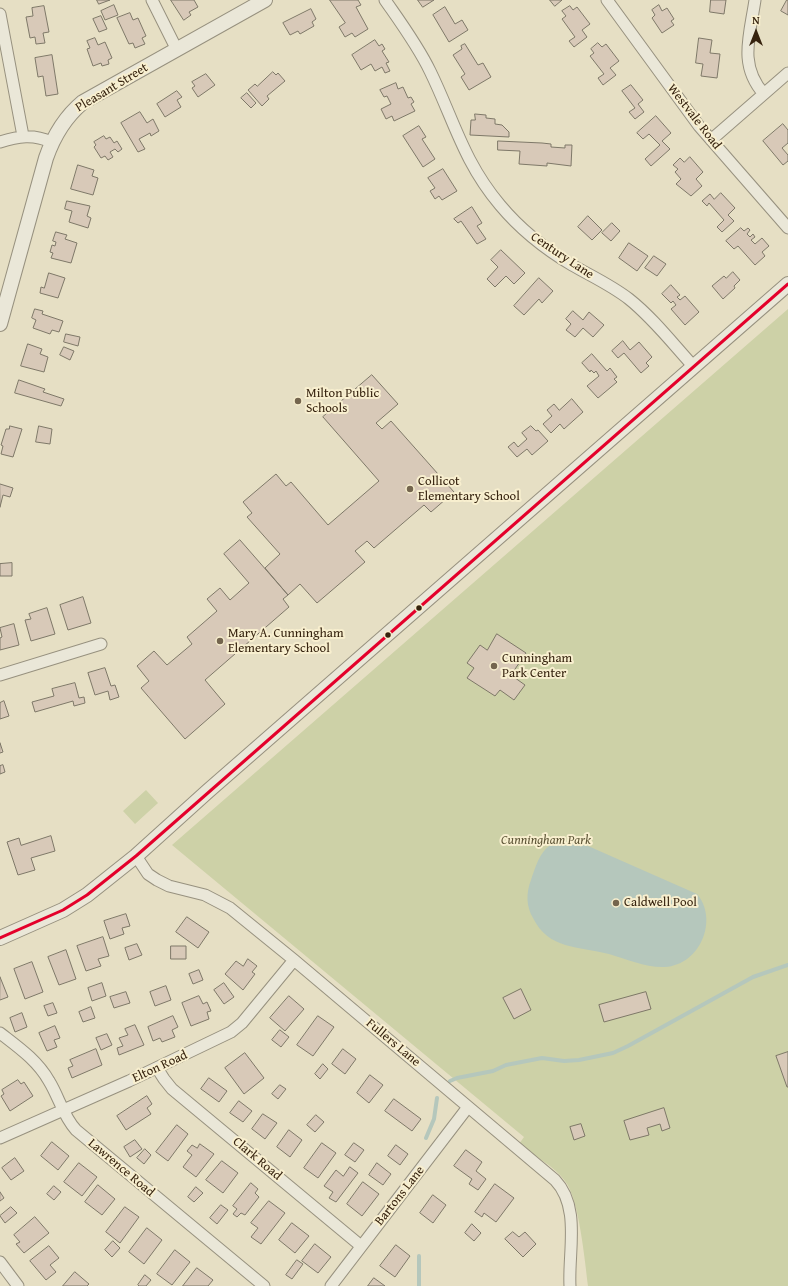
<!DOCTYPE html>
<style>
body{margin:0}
#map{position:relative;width:788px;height:1286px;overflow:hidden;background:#e6dfc4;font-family:"Gentium Book Plus",serif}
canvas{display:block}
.north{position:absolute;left:736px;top:12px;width:40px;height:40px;-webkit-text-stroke:3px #f8efcf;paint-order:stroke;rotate:0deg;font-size:11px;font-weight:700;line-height:16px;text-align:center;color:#36230f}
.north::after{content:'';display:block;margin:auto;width:14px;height:18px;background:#36230f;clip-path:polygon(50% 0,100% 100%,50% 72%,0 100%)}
</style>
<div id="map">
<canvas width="788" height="1286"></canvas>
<div class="north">N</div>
</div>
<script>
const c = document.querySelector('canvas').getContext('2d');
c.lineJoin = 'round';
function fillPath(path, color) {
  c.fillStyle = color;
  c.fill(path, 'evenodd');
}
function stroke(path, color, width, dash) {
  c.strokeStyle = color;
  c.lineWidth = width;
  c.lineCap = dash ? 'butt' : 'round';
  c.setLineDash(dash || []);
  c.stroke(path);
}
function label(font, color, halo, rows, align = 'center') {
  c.font = font + ' "Gentium Book Plus",serif';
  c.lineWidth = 4;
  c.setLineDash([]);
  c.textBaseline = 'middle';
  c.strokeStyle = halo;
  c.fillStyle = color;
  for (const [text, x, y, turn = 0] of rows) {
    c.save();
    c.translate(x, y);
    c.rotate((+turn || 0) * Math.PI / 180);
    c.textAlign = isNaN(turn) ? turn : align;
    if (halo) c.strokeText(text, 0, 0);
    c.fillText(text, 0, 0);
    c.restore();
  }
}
fillPath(new Path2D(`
 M788 309V1286H588C585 1262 579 1198 565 1181 554 1166 534 1156 519 1144L524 1137 172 845Z
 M146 790 158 803 135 824 123 811Z`), '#cdd1a7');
fillPath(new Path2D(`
 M560 841 579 842 697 894C719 920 700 965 665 967 647 968 626 959 609 954 578 946 549 950 533 918 526 906 526 893 531 880 537 863 541 846 560 841Z`), '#b5c7bc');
stroke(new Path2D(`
 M450 1081 457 1078 493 1071 506 1065 542 1058 564 1061 579 1060 613 1053 628 1046 753 977 788 965
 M426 1138 434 1119 437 1098
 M419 1256V1286`), '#b5c7bc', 4);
const building = new Path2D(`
 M97 0H110L99 4Z
 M171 0H194L198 7 189 12 191 15 184 20Z
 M330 0H358L361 5 356 7 368 29 355 37 352 33 345 37 339 27 345 23Z
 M418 0H434L423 7Z
 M550 0H562L555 6Z
 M711 0H726L724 14 710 12Z
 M787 0H788V15L781 11Z
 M114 5 118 15 105 20 101 11Z
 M659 5 662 11 667 8 674 19 671 21 674 25 662 33 652 18 655 15 652 10Z
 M44 6 49 32 43 33 45 43 36 44 35 37 30 38 26 17 33 16 32 8Z
 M570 6 573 10 577 7 590 24 582 30 587 37 574 47 569 41 575 37 562 19 566 16 562 11Z
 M445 7 455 24 462 20 468 30 449 42 433 15Z
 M311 9 316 19 312 22 314 26 300 34 298 31 290 35 283 23Z
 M130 13 133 20 138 18 146 36 142 38 145 44 135 48 133 43 129 44 117 18Z
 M101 16 107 29 99 32 93 19Z
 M95 38 98 45 105 42 112 58 108 60 109 64 102 66 101 63 93 66 87 49 90 48 87 41Z
 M699 38 712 40 710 53 720 54 717 78 701 76 703 64 696 63Z
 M375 40 379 46 382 44 385 49 382 51 389 62 386 63 390 71 385 73 382 67 375 71 371 64 361 70 352 55Z
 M598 43 602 47 606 44 619 61 610 68 616 75 603 85 598 78 604 74 590 56 594 53 591 49Z
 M465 44 478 65 483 63 491 77 469 90 461 77 465 74 453 55 462 49 461 46Z
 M52 55 58 94 46 96 43 76 38 77 35 58Z
 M273 72 276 75 278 73 285 81 267 96 269 99 262 106 248 90 255 84 257 86Z
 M206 74 215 85 198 97 192 88 195 86 192 82Z
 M396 83 398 89 403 87 408 98 411 97 414 102 411 104 415 111 394 121 392 116 386 119 381 109 391 104 387 96 384 97 380 90Z
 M631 85 643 100 638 104 644 112 635 119 629 112 635 108 622 91Z
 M177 91 182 97 177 100 181 107 165 117 157 104Z
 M247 93 256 103 251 108 241 98Z
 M140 112 147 123 153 119 159 131 151 136 150 133 139 139 145 149 138 152 121 123Z
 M475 114 486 115V118L495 119V124L502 125 509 132V137L470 135 471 120H475Z
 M656 116 671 133 662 141 670 149 651 166 645 159 660 145 649 134 643 139 637 133Z
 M783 124 788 130V143L782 148 788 155V161L783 165 763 141Z
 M419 126 426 137 422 139 435 159 423 167 403 136Z
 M104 136 106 139 110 137 114 143 117 141 122 149 118 152 115 149 110 152 113 157 108 160 105 156 101 158 94 147 96 145 94 142Z
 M498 141 542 143 551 144V147L565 148V145H572L571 166 547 163V166L519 164 520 151 498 150Z
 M690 157 703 172 696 179 702 186 691 196 676 184 681 179 675 172 678 169 673 165 680 158 684 162Z
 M78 165 94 170 92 176 98 178 93 195 71 189Z
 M443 169 457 191 442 200 439 196 435 199 430 191 435 188 428 178Z
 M721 193 735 208 728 215 734 221 722 232 717 227 724 220 709 203 707 206 702 201 710 194 714 199Z
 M67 201 90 206 87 216 91 218 88 228 69 222 72 211 65 209Z
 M472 207 482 223 477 226 486 239 477 244 461 221 458 223 454 219Z
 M588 216 602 230 592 240 578 227Z
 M612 223 620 231 611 241 602 233Z
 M741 228 744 231 748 228 750 230 747 234 750 237 753 234 755 237 751 240 755 244 762 238 769 246 762 252 765 256 755 265 738 246 734 249 726 241Z
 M56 232 67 235 65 239 77 243 71 263 51 258 53 253 50 252 52 245 55 246 56 242 53 241Z
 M629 243 648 256 637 271 619 258Z
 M501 250 525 273 514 284 506 276 495 287 487 279 498 267 491 260Z
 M654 256 666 264 657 276 645 268Z
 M733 272 740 280 734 286 735 288 723 299 712 286 724 276 726 278Z
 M49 273 65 278 58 298 40 293 41 287 44 288Z
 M539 278 553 291 542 303 539 299 524 315 514 306Z
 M671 285 680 295 677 297 680 300 685 296 699 312 685 325 671 309 676 305 673 301 671 303 662 294Z
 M35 309 43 311 42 314 63 321 59 332 52 330 50 334 33 328 36 320 32 318Z
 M573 311 583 320 589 312 604 325 593 337 583 328 575 337 566 330 571 324 566 319Z
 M66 334 80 337 78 346 64 342Z
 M623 341 630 350 639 342 652 357 646 363 649 366 641 373 624 353 618 358 612 351Z
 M28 344 42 349 40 354 48 357 44 372 21 366Z
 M64 347 74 351 70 360 60 355Z
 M592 354 607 371 610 368 617 377 614 379 617 382 598 398 587 386 599 376 596 371 594 373 591 370 590 372 582 363Z
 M372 375 398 404 376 423 382 429 391 421 454 492 431 512 424 505 374 548 367 541 355 551 365 562 317 603 300 584 288 595 265 568 280 554 247 517 252 513 243 502 276 474 286 486 291 482 328 525 379 481 323 417Z
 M19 380 45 389 43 392 64 399 61 406 15 393Z
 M572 399 583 412 564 429 560 424 551 433 543 424 552 416 547 410 554 404 559 410Z
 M10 426 22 429 13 457 1 454 3 446 1 445 6 429H9Z
 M39 426 52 429 50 444 36 442Z
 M531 426 536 431 538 430 548 441 532 455 527 449 517 457 508 447 514 442 518 447 527 439 522 433Z
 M0 484 13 488 10 497 3 495 0 507Z
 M240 540 288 595 283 599 289 607 205 680 225 704 185 739 141 688 149 681 137 666 154 651 167 665 192 644 187 637 217 611 207 599 220 588 230 600 249 583 224 554Z
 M12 563V576H0V564Z
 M83 597 91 623 68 630 60 605Z
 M47 608 55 634 31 641 25 620 31 619 29 614Z
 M14 624 19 645 0 650V638L2 637 0 628Z
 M497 634 526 653 511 675 525 685 514 700 500 690 495 696 467 678 474 668 467 663 480 645 487 650Z
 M105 668 111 686 115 685 119 697 110 700 108 691 95 695 88 673Z
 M75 683 79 698 84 697 85 703 74 706 73 701 35 712 32 702 54 696 52 689Z
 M4 701 9 716 0 719V703Z
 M0 743 3 752 0 753Z
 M3 765 5 772 0 774V766Z
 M51 836 55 851 31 858 35 870 18 875 7 842 19 838 21 845Z
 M126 914 130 926 122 928 124 934 110 939 104 921Z
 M187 917 209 932 198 948 176 932Z
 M103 937 109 956 98 959 101 966 86 971 77 946Z
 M137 944 142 955 129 960 125 948Z
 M171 946H186V959H171Z
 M66 950 76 979 59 985 48 957Z
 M248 959 257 966 252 972 255 974 243 990 225 974 236 961 243 966Z
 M32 962 43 992 25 999 14 969Z
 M199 970 203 980 193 984 189 974Z
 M0 977 8 997 0 1000Z
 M102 983 106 996 92 1001 88 988Z
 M224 983 234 997 224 1004 214 990Z
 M166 986 171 1000 155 1006 150 992Z
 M521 989 531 1010 514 1019 503 998Z
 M126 992 130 1003 114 1008 110 997Z
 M646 992 651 1009 604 1022 599 1005Z
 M199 996 203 1004 207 1002 211 1011 207 1012 209 1019 191 1026 182 1003Z
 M289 996 304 1009 285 1031 270 1018Z
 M53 1003 57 1013 48 1016 44 1006Z
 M91 1007 95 1018 83 1022 79 1012Z
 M22 1013 27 1027 15 1032 10 1018Z
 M173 1016 178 1027 172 1030 175 1037 162 1042 160 1038 153 1041 148 1027Z
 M318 1016 334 1027 313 1056 297 1045Z
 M135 1025 144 1045 119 1055 117 1048 123 1046 119 1038 128 1035 125 1029Z
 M55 1026 60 1038 54 1040 57 1047 47 1051 39 1033Z
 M280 1030 289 1037 281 1047 272 1040Z
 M107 1034 112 1045 101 1050 96 1038Z
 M96 1049 102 1065 72 1078 68 1068 73 1066 70 1060Z
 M343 1049 356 1059 345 1074 332 1064Z
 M788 1052V1087H787L776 1056Z
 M245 1053 264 1078 244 1094 225 1068Z
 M323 1064 328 1069 320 1079 315 1074Z
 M370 1075 383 1085 369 1103 357 1093Z
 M209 1078 227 1091 219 1102 201 1089Z
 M18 1080 21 1084 24 1082 33 1096 10 1111 1 1096 4 1094 2 1090Z
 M280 1085 286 1089 278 1099 272 1094Z
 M147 1096 152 1104 147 1108 151 1114 126 1130 117 1116Z
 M394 1099 421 1119 412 1131 385 1111Z
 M239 1101 252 1111 243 1122 230 1113Z
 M664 1108 670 1128 662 1131 660 1124 647 1128 649 1135 630 1140 624 1121Z
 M263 1114 277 1123 265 1139 252 1129Z
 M316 1115 324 1122 315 1132 307 1125Z
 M581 1124 585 1136 574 1140 570 1127Z
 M177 1125 188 1134 168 1161 156 1152Z
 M289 1130 302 1140 290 1157 277 1147Z
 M135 1140 142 1149 130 1157 124 1147Z
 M52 1142 69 1156 58 1170 41 1156Z
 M322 1143 336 1153 318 1178 304 1168Z
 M354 1143 364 1150 355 1162 345 1155Z
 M200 1144 214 1154 196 1177 183 1167 192 1155 187 1151 192 1145 197 1148Z
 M396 1145 408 1154 400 1165 388 1156Z
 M145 1149 151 1155 144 1164 137 1158Z
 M466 1150 482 1162 476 1171 486 1179 478 1190 469 1184 472 1179 454 1166Z
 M15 1158 24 1171 11 1180 2 1168Z
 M222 1161 238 1173 223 1193 206 1180Z
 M79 1163 97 1177 82 1196 64 1182Z
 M377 1163 391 1174 383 1185 369 1175Z
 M350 1167 358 1173 336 1202 329 1198 333 1192 324 1186 336 1170 343 1176Z
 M363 1182 379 1194 362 1216 347 1204Z
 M251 1183 258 1189 255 1193 259 1197 245 1215 241 1213 237 1217 233 1214 237 1209 233 1206Z
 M495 1184 514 1198 496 1222 484 1213 482 1217 475 1212Z
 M98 1185 115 1199 102 1215 85 1202Z
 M54 1186 61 1192 54 1200 47 1194Z
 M196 1187 203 1193 194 1202 188 1197Z
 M0 1192 4 1198 0 1201Z
 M433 1195 446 1205 433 1223 420 1213Z
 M269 1201 285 1213 261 1244 251 1237 258 1228 251 1223Z
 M221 1205 228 1210 217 1224 210 1218Z
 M11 1207 17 1213 5 1223 0 1216Z
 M125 1207 139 1217 120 1243 106 1232Z
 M35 1217 49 1233 24 1253 16 1244 20 1242 14 1235Z
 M292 1223 309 1236 295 1253 279 1240Z
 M472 1224 481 1233 474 1241 465 1233Z
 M147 1228 162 1240 144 1264 129 1252Z
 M513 1232 519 1237 525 1232 536 1244 523 1257 505 1239Z
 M113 1241 120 1248 112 1257 105 1250Z
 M315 1244 331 1257 318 1273 302 1261Z
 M396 1245 410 1256 395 1277 380 1266Z
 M49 1246 59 1258 50 1265 56 1272 46 1280 30 1261Z
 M175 1250 190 1262 172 1285 157 1274Z
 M297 1260 303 1264 292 1279 286 1275Z
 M197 1268 213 1280 208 1286H183Z
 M75 1272 89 1284 87 1286H63Z
 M145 1275 151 1280 146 1286H139L138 1285Z
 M374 1278 385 1286H368Z`);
fillPath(building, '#d8c9b8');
stroke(building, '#7e7868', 1);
const minor = new Path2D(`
 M152 0 177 50
 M385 0C401 23 418 46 430 71 454 120 463 161 500 205 520 229 545 249 572 265 591 276 611 285 629 299 653 318 673 344 694 367
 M607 0 699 126 788 228
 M755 0C750 35 738 65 764 94
 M0 14 23 136
 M711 140 788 73
 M0 142C18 136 34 134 51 142
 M0 675 101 644
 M136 856 148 874 157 880 169 886 205 895 230 908 294 960 555 1180C581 1207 568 1252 570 1286
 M0 1033C18 1047 37 1060 49 1081 59 1097 63 1116 76 1130L264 1286
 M157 1068 164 1079 172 1089 361 1246
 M0 1138 129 1081 231 1032 242 1023 294 960
 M0 1262 18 1286
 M331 1286 468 1107`);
const tertiary = new Path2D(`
 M0 324 46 158C54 135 65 117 83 102L265 0
 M0 938 63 910 87 895 136 856 208 791 788 284`);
stroke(minor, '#97917f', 13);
stroke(tertiary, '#97917f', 16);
stroke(minor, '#eae7d8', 11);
stroke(tertiary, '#eae7d8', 14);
stroke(new Path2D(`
 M0 938 63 910 87 895 136 856 788 284`), '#e4002b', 3);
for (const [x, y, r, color] of [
 [298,401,4,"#74654e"],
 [410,489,4,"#74654e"],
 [419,608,3.5,"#36230f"],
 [388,635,3.5,"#36230f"],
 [220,641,4,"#74654e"],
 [494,666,4,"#74654e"],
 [616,903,4,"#74654e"]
]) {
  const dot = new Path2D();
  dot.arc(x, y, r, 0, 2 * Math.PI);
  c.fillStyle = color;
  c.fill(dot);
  stroke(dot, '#f8efcf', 1.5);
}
label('13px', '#36230f', '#f8efcf', [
 ["Pleasant Street",112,88,-31],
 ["Westvale Road",694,117,52],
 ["Century Lane",562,256,34],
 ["Fullers Lane",393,1043,40],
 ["Elton Road",160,1067,-25],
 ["Clark Road",257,1159,40],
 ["Lawrence Road",121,1168,40],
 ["Bartons Lane",400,1196,-52]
]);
label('13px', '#36230f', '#f8efcf', [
 ["Milton Public",306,394],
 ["Schools",306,409],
 ["Collicot",418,482],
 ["Elementary School",418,497],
 ["Mary A. Cunningham",228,634],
 ["Elementary School",228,649],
 ["Cunningham",502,659],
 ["Park Center",502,674],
 ["Caldwell Pool",624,903]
], 'left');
label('italic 13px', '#5d5436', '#f8efcf', [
 ["Cunningham Park",546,841]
]);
</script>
